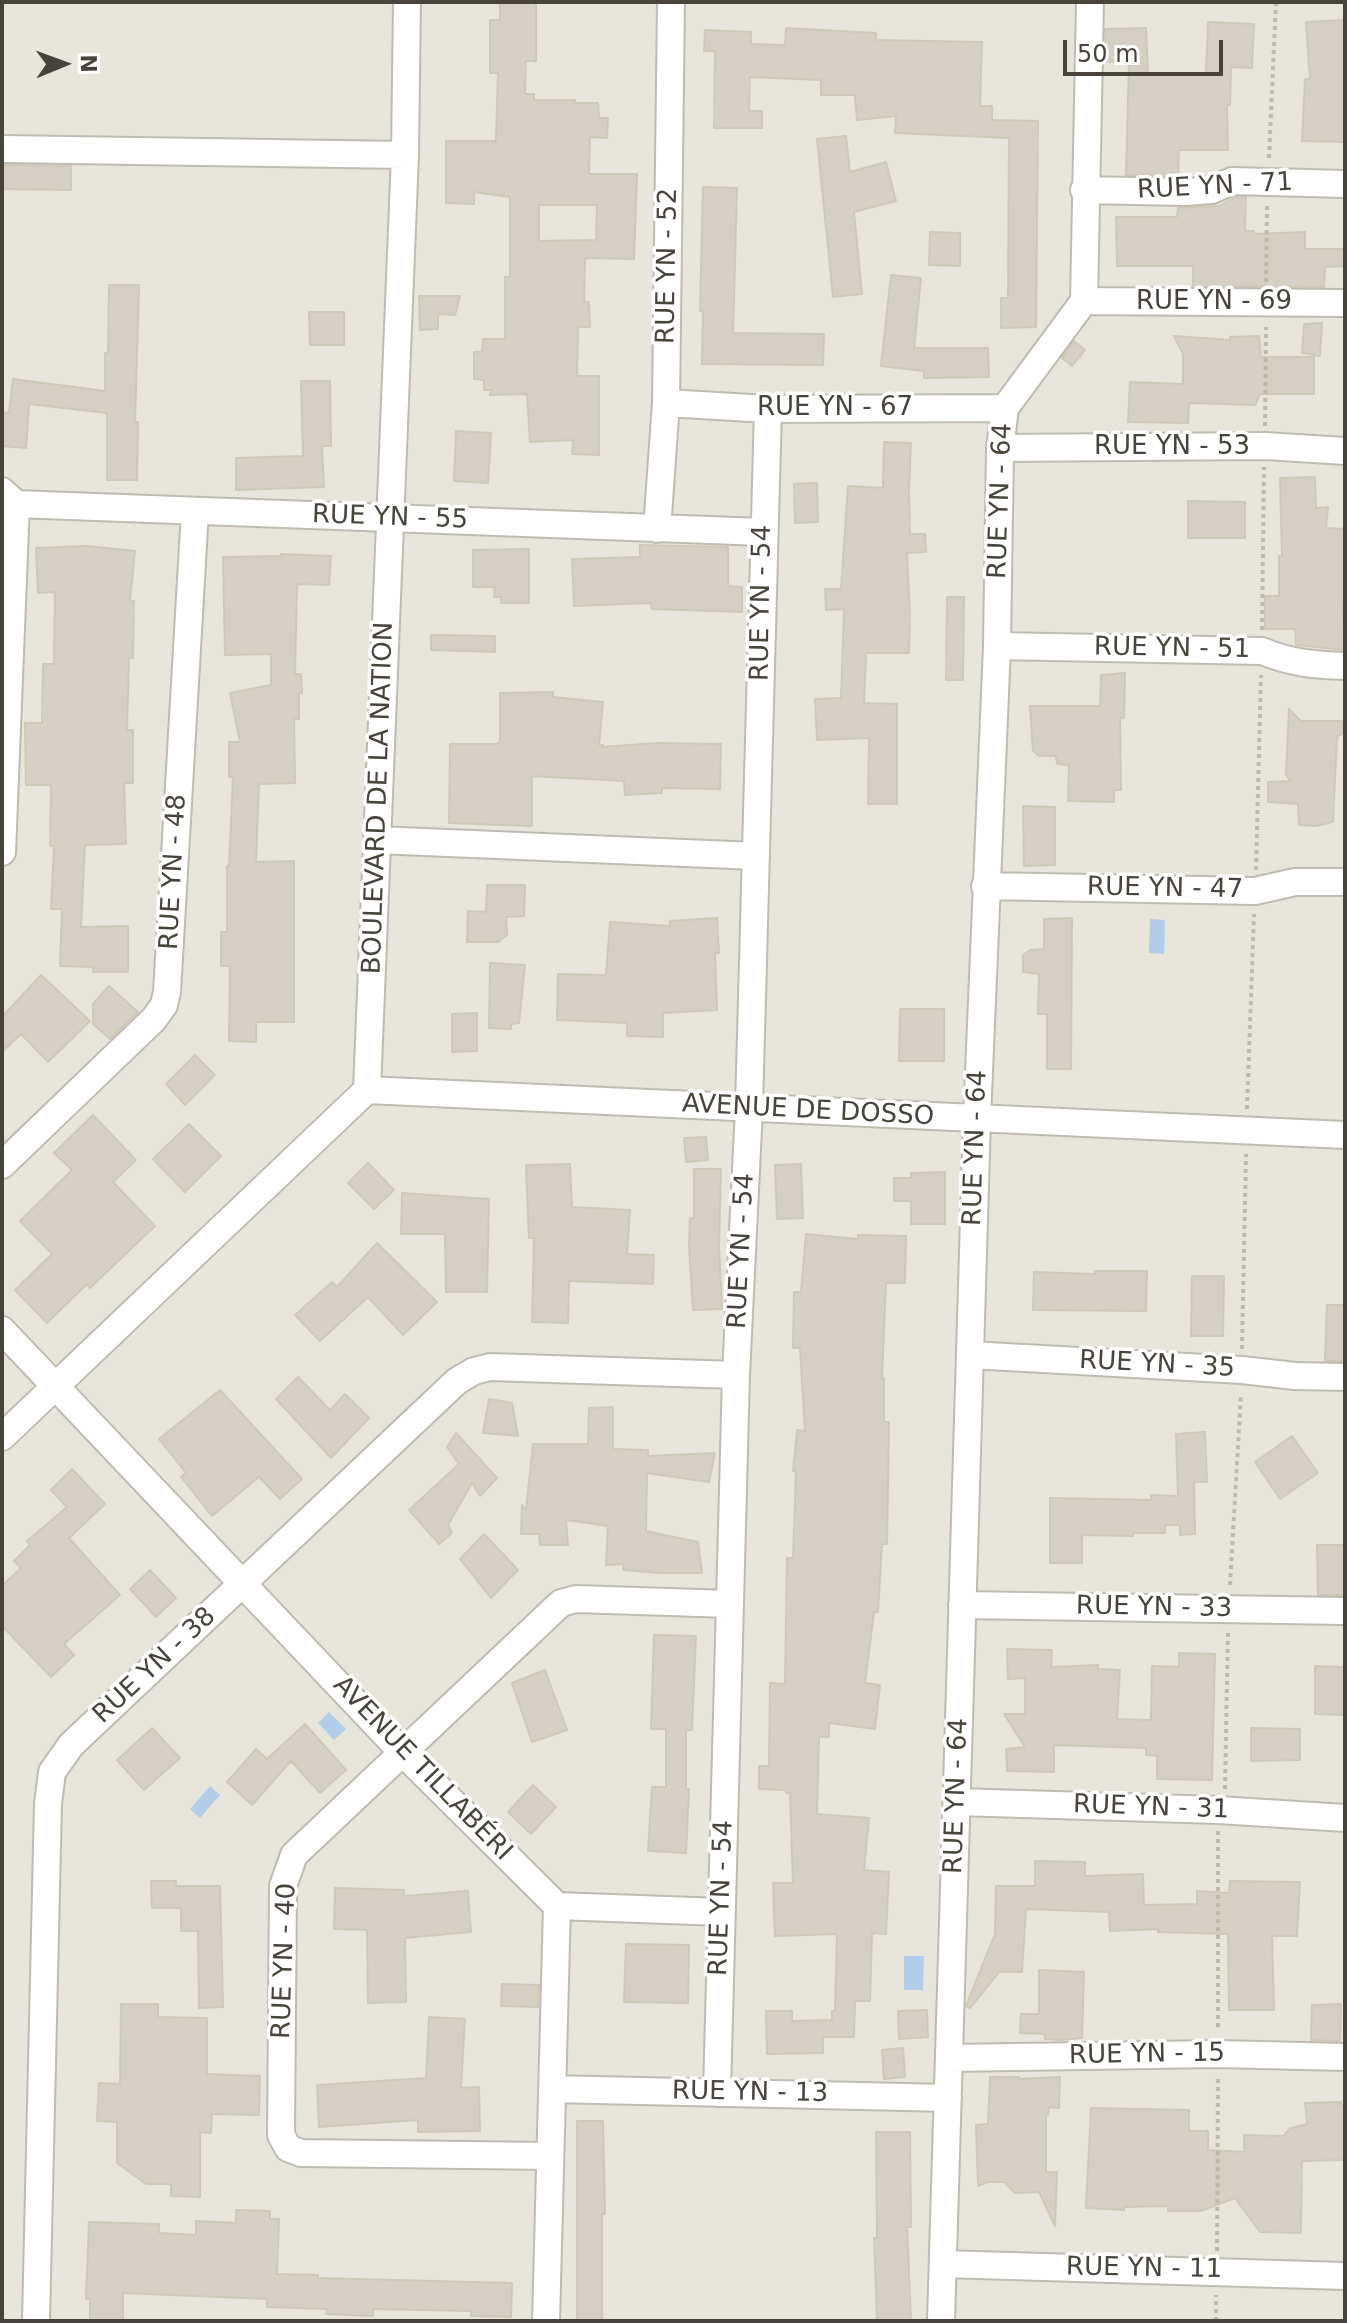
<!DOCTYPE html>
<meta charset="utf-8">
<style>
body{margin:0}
#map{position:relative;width:1347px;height:2323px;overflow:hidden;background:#f4f3ed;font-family:"DejaVu Sans",sans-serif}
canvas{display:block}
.frame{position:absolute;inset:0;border:4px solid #48443b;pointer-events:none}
.north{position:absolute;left:24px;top:24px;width:80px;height:80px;-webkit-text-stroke:6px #fff;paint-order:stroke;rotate:89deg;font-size:22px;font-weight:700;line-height:32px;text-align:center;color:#48443b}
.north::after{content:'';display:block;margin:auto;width:28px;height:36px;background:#48443b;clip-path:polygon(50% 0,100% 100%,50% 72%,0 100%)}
.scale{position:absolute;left:1063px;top:40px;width:160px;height:36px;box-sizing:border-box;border:4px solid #48443b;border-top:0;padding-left:10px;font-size:24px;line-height:28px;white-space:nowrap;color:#48443b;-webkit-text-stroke:6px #fff;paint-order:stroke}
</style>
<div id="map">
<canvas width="1347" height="2323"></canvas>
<div class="frame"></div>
<div class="north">N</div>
<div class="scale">50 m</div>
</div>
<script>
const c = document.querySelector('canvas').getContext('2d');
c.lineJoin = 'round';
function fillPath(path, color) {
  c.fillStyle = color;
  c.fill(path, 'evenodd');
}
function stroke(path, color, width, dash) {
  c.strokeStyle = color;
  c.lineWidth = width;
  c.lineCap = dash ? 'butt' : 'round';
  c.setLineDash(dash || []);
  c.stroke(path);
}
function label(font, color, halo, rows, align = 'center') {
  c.font = font + ' "DejaVu Sans",sans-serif';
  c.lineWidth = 7;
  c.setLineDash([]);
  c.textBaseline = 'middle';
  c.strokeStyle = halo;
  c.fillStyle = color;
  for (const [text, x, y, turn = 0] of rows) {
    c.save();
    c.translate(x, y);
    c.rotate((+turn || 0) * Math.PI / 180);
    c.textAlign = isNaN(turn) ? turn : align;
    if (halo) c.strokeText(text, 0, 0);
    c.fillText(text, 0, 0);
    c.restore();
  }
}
fillPath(new Path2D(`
 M2 2H1345V2321H2Z`), '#e8e5db');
fillPath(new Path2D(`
 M1150 919 1165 920 1164 954 1149 953Z
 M329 1712 346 1729 334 1740 318 1723Z
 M210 1786 220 1795 200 1818 190 1809Z
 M904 1956H924L923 1990H904Z`), '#b1cde9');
const building = new Path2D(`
 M500 2H536V61H526L525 94H534V100H575V103H598L599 118H608L607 138 590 137 589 174H637L634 259 585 258 584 302H589L590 327H578L577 376H599V455L572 454 573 440 530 442 527 394 490 395 491 390H484V380L474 379V352H482L483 339H505V277H510V197L474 192V204L446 203V141H496L498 73H490V20H500ZM539 205H597L596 240 539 241Z
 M1345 20V142L1302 141 1305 79H1310L1306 22Z
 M1208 22 1254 24 1252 68 1231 67 1230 105H1227L1228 150H1179L1178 176 1126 175 1129 61 1106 62 1105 29 1146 28 1148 73 1206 75Z
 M786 28 876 33V40L982 42 980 106H992V120L1038 121 1036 327 1001 328V298H1008L1009 138 895 133 896 116 857 120 855 95H821V80L750 77 749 111H762V128H714L715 51H704L705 30 751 32V44L785 45Z
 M846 136 850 172 886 162 896 201 854 212 862 294 833 297 817 139Z
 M2 165 71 166V190L2 189Z
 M703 187 737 188 733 333 824 334 823 365 702 364 703 311H700Z
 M1235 197H1246L1245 231H1254V234L1305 232V249H1345V266L1325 267 1324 287 1193 286V266H1117L1116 217H1177L1178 208 1220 206Z
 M930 232 960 233V266L929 265Z
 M891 275 921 278 914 348H988L989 377 924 378V371L881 366Z
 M109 285H139L135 422H138L137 480H107V413L29 404 26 448 2 446V412L9 413 13 379 105 391V353H108Z
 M419 296H460L455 315 438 314V329L420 330Z
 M309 312H344V345H310Z
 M1322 323 1320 356 1302 353 1304 324Z
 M1174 336 1230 340V337L1259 336 1261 357H1314V394H1260L1255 405 1189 403 1188 423 1128 422 1130 382 1183 384V354Z
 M1074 341 1085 350 1072 366 1062 358Z
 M301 381H330L331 446H322L324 487 236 490V458L303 456Z
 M456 431 491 433 488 483 454 481Z
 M884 442 911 443 909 489 910 534H925L926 552 907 553 910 614 909 653H866L864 703 897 704V804H868L869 738 817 740 815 699 841 698 844 609 826 610 825 589H841L848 486 883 488Z
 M1315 477 1316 508 1328 507 1326 528 1345 529V603H1342L1345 650 1296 645 1295 629H1265V596H1279V556H1282L1280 478Z
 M817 483 818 522 795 523 794 484Z
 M1188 501 1245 502V538H1188Z
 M640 545 728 547V586L742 587V612L652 609 651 603 574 606 572 559 640 557Z
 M87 546 135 551 130 601H134L133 658H129L127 730H133V783H124L126 844 85 845 81 927 128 926V972H93V967L60 966 62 909H51L54 846H50L51 785H26L25 723H42L43 664H54L55 592 38 593 36 548Z
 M529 549V603H501V597H494L495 587H473V550Z
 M281 554 331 556 329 585 297 584 295 674H301L302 693H299V719H294L295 783 259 784 256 862 294 861V1022H256V1042L229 1041 230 966H221V932H227V866H229L233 777H229V742H240L230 693 271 685V654L225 655 223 557 281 556Z
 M947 597H964L963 680H946Z
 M431 635 495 636V652L431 650Z
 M1125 673 1124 718H1120L1121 790H1114V802L1068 801 1069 765 1057 764 1056 756H1039L1033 751 1030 706H1100L1101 675Z
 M553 692V697L603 702 599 745H603L602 747 657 743 721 744 720 789 662 788V793L625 795 624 781 532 776V826L449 823 450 744H498L500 741V693Z
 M1289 709 1301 721H1342L1343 733 1337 737 1333 822 1316 826 1299 825 1298 804 1268 802V782L1291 781 1286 775Z
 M1023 806 1055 807V865L1024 866Z
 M487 885H525L524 916 506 917 507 935 498 942H467L468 911 486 912Z
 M717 918 719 953H715L717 1010 663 1013V1037L627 1036V1023L557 1020 558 974 606 975 610 922 670 926V921Z
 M1072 918 1071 1069H1047V1014H1038L1039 974 1023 972V955L1030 950 1044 949V919Z
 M490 963 525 965 519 1023 511 1024V1029L489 1028Z
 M41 975 90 1021 48 1062 21 1034 2 1052V1017Z
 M109 986 138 1012 110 1039 93 1024V1004Z
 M900 1009H944V1061H899Z
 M477 1013V1051L452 1052V1014Z
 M195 1055 215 1075 185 1105 166 1084Z
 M93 1115 136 1160 113 1182 155 1226 90 1288 87 1284 47 1323 15 1290 52 1254 20 1221 72 1170 54 1153Z
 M189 1124 221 1156 185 1192 153 1159Z
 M706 1137 708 1160 686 1162 684 1138Z
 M368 1163 394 1190 374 1209 348 1183Z
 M570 1164 572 1207 630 1210 627 1254 654 1255 653 1284 569 1281 568 1323 532 1322 534 1238H529L526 1165Z
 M801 1164 803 1218 777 1219 775 1165Z
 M694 1169H721L719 1247 722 1309 693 1310 689 1246 690 1218H694Z
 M945 1172V1224H911V1201H894V1178H911V1173Z
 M402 1193 489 1199 487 1292H446L445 1234H401Z
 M806 1234 858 1239V1235L906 1236 905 1283H886L882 1378H884V1422H889L887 1544H882L878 1612H874L865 1683 880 1685 875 1729 829 1723V1737H819L817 1814 869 1818 864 1870 889 1872 886 1934 872 1933 870 2001H855L854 2037H823V2053L767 2054 766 2011H792V2021L832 2020V2011H835L837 1934 775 1936 773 1883H793L790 1793H786V1790L759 1789V1766H769L770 1683 785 1684 787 1558H793L796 1471H793L797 1430 805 1431 800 1348H793L794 1292H801Z
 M377 1243 437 1302 403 1335 368 1297 320 1341 295 1315 332 1282 337 1287Z
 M1095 1271H1147L1146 1311 1033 1310 1034 1272 1095 1274Z
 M1192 1276H1224L1223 1336H1191Z
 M1327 1305H1345V1361H1325Z
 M298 1377 330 1410 345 1394 369 1418 331 1458 276 1399Z
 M220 1390 302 1479 280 1499 259 1477 212 1516 181 1477 186 1473 159 1439Z
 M489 1399 512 1403 518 1436 483 1433Z
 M613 1407V1449L648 1450V1456L715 1453 709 1482 647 1473 646 1531 698 1542 702 1573H660L623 1570 624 1564 606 1565 608 1526 566 1520 568 1545H540L539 1534H521L522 1505 526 1510 533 1444H588L589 1408Z
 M1205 1432 1207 1482H1194L1195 1534 1180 1535V1525H1165V1533H1133V1536L1082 1535V1563H1050V1498L1151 1500V1495L1178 1496 1176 1434Z
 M456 1433 497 1478 480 1496 472 1483 448 1525 452 1533 439 1544 409 1510 459 1464 447 1447Z
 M1292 1436 1318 1473 1280 1499 1255 1462Z
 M72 1469 105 1504 69 1538 120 1595 64 1644 74 1655 51 1677 2 1626V1586L21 1568 14 1561 30 1545 27 1541 67 1507 51 1490Z
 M484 1534 518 1570 491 1598 460 1559Z
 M1317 1545H1345V1595H1318Z
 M150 1570 176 1598 156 1617 130 1589Z
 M654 1635 696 1636 692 1730H686V1789H689L686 1853 648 1851 652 1787H666V1729H651Z
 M1007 1649 1052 1650 1051 1667 1098 1665V1669L1120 1670 1117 1719 1151 1720 1152 1666 1179 1667V1653L1215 1654 1212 1780 1157 1779V1756L1146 1755V1748L1054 1745V1772L1007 1771 1006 1749 1025 1747 1004 1714H1025V1678L1008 1679Z
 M1315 1666 1345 1667V1715L1315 1714Z
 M545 1670 567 1730 532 1742 512 1683Z
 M305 1724 346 1770 320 1793 291 1761 252 1805 227 1782 256 1749 267 1759Z
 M152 1728 180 1758 144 1790 117 1760Z
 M1251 1728 1300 1729V1760L1251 1761Z
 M533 1785 556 1807 531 1834 508 1812Z
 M1035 1861 1085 1862V1876L1143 1874 1144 1905 1197 1904V1891L1229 1893 1230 1881 1300 1882 1297 1936H1272L1274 2010H1229L1228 1934 1158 1932V1929L1110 1931 1109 1912 1026 1909 1022 1972H999L970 2008 966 2006 995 1934 996 1886H1035Z
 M151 1881H176V1886H220L223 2007 199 2008 198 1931H181V1908H152Z
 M335 1888 404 1890V1896L468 1891 471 1932 405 1938 406 2002 368 2003 367 1930 334 1929Z
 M626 1944 689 1945 688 2003 624 2002Z
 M1039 1970 1084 1972 1082 2038 1061 2040 1045 2039V2034L1020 2033 1021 2014H1039Z
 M502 1984 539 1985 538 2007 501 2006Z
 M121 2004H158V2017L207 2018V2074L260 2076 259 2115 212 2114 211 2133 200 2132V2197L171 2196V2184H146L117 2163V2122L97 2121 99 2083 120 2084Z
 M1341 2004 1340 2041 1311 2040 1312 2005Z
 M927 2010 928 2037 899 2039 898 2011Z
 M429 2017 465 2019 461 2088 479 2087 480 2131 418 2132V2120L319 2127 317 2085 426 2078Z
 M903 2048 905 2077 884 2079 882 2050Z
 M990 2077H1019V2079L1060 2077 1059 2108 1049 2107 1048 2115H1046V2172H1057L1055 2226 1039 2192 1015 2193 1004 2182H988L978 2186 976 2125 988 2124Z
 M1341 2102V2105H1345V2160L1302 2161 1301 2233 1260 2232 1235 2198 1201 2211H1168V2206L1124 2207V2210L1086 2208 1091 2108 1189 2110V2131H1208V2150L1244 2152V2135L1283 2136 1291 2128 1307 2124 1305 2103Z
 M577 2121H603L605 2214H602V2321H577Z
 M876 2132H910L911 2227H907L911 2321H877L874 2238H877Z
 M236 2210 270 2211V2219H279L277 2274 318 2275V2278L512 2283 511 2317 471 2316V2311L373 2309V2316L326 2314 327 2309 267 2307V2299L123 2293V2321H90V2299H86L89 2222 159 2224V2233L196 2235V2221L236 2223Z`);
fillPath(building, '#d5d0c3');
stroke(building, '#cfc8b7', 2);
const minor = new Path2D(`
 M2 149 405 155
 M1084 190 1185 192 1212 190 1232 181 1345 184
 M1084 301 1345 303
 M666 403 768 409 1005 408
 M1000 448 1265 446 1345 451
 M2 491 16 504 2 852
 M16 504 763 532
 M657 529 666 403 671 2
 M997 646 1262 651C1291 663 1314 665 1345 666
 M377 840 756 856
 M985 886 1255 891 1295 882H1345
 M367 1090 1345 1135
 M2 1165 154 1019 164 1005 167 992 195 511
 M2 1330 404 1754 557 1906 546 2321
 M970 1355 1242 1370 1295 1376 1345 1377
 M2 1437 367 1090 405 155 407 2
 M962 1605 1345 1611
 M957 1802 1218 1810 1345 1818
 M557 1906 721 1912
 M949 2058 1218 2054 1345 2057
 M552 2089 948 2098
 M717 2093 736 1375 749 1108 768 409
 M550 2156 301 2153 288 2148 281 2135 283 1886 294 1855 561 1603 576 1599 730 1604
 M943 2264 1345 2276
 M36 2321 48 1804 52 1772 71 1745 457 1381 474 1371 490 1367 736 1375
 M941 2321 977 1119 997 646 1000 448 1005 408 1084 301 1090 2`);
stroke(minor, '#bfbbb0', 30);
stroke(new Path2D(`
 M1269 158 1276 2
 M1266 282 1267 203
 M1265 426 1266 327
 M1262 630 1264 467
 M1256 870 1261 675
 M1247 1109 1254 914
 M1242 1349 1246 1154
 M1230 1585 1241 1394
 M1225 1789 1228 1630
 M1218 1831V2031
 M1217 2251 1218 2075
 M1216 2321V2295`), '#bfb8a3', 4, [4, 4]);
stroke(minor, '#fff', 26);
label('26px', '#48443b', '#fff', [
 ["RUE YN - 71",1215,187,-3],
 ["RUE YN - 52",668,266,-89],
 ["RUE YN - 69",1214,302],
 ["RUE YN - 67",835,408],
 ["RUE YN - 53",1172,447],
 ["RUE YN - 64",1001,501,-88],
 ["RUE YN - 55",390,518,2],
 ["RUE YN - 54",762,603,-89],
 ["RUE YN - 51",1172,649,1],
 ["BOULEVARD DE LA NATION",379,798,-88],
 ["RUE YN - 48",174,872,-87],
 ["RUE YN - 47",1165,889,1],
 ["AVENUE DE DOSSO",808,1111,3],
 ["RUE YN - 64",976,1148,-88],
 ["RUE YN - 54",742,1251,-87],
 ["RUE YN - 35",1157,1365,3],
 ["RUE YN - 33",1154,1608,1],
 ["RUE YN - 38",155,1666,-43],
 ["AVENUE TILLABÉRI",422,1769,46],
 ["RUE YN - 64",957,1796,-88],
 ["RUE YN - 31",1151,1808,2],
 ["RUE YN - 54",722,1898,-88],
 ["RUE YN - 40",285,1961,-88],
 ["RUE YN - 15",1147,2055,-1],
 ["RUE YN - 13",750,2093,1],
 ["RUE YN - 11",1144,2269,1]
]);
</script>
